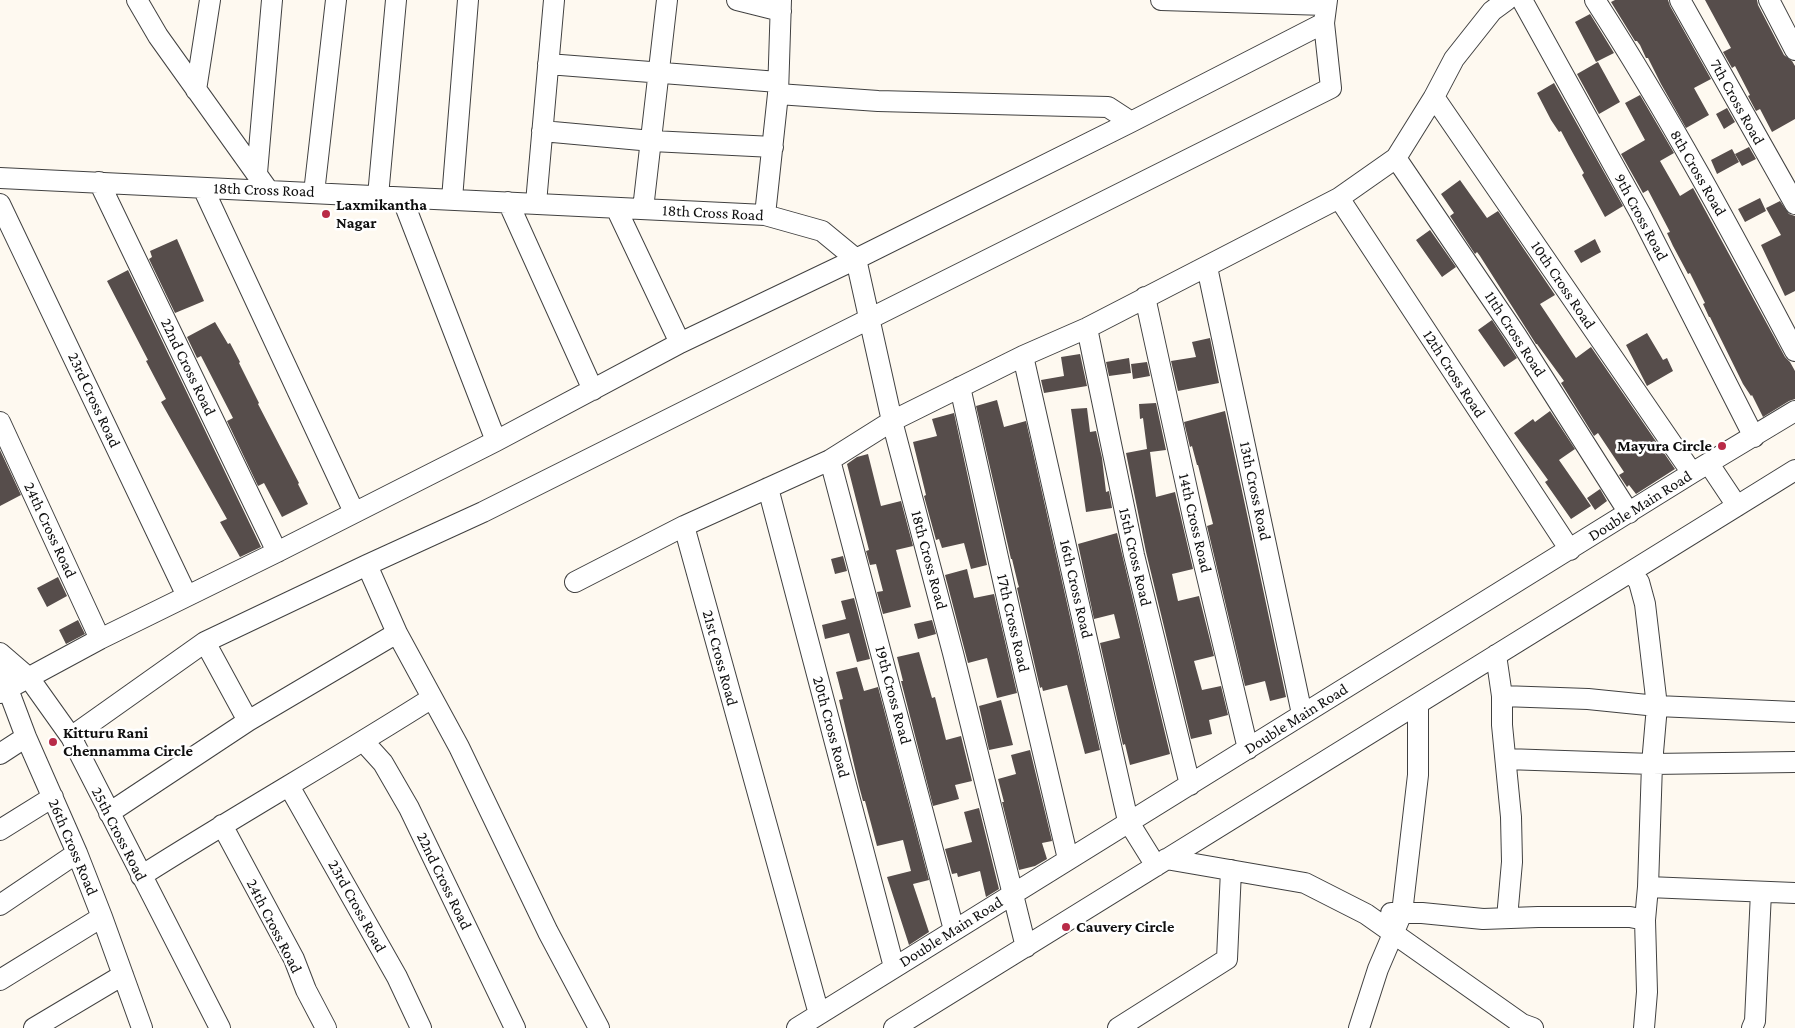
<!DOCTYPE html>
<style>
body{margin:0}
canvas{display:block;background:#fef9f0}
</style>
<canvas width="1795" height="1028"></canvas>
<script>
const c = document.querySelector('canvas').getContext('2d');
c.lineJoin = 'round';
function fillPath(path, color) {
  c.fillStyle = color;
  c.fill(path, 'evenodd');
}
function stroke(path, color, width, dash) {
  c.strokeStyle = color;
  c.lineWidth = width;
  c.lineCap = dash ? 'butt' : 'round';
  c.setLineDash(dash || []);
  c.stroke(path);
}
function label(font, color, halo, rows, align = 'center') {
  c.font = font + ' "Crimson Pro",serif';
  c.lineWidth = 5;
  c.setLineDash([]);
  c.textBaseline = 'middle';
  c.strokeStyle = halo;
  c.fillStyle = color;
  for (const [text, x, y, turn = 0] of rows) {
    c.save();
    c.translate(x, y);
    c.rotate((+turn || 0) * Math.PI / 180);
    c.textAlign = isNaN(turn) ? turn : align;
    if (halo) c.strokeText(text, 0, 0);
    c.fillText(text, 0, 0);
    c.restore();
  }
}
fillPath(new Path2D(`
 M1615 0H1668L1670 6 1711 79 1694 88 1709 115 1686 128 1661 84 1648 58H1646L1640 45 1637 41H1635L1611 2Z
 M1705 0H1757L1758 5 1784 55 1792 61 1795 66V119L1772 132 1760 109 1756 111 1748 96 1750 95 1735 66 1732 68 1723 52 1731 48Z
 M1590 14 1614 53 1596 62 1575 22Z
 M1598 62 1620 102 1599 114 1577 74Z
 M1554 83 1623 206 1605 217 1582 175 1584 173 1569 146 1561 131 1559 132 1551 120 1537 93Z
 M1640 95 1674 153 1660 161 1680 196 1693 188 1785 357 1790 362 1795 371V399L1789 401 1763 417 1752 395 1751 396 1743 384 1710 317H1709L1703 304 1705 303 1690 273 1688 274 1673 246 1667 233 1670 232 1648 190 1643 193 1621 154 1645 140 1625 103Z
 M1727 108 1735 122 1724 129 1716 114Z
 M1749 147 1756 159 1742 166 1735 154Z
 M1732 149 1739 162 1717 174 1711 160Z
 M1460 180 1487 218 1498 211 1555 295 1540 304 1576 358 1591 347 1675 469 1636 494 1629 485 1627 487 1619 475 1624 472 1598 433 1594 436 1561 383 1564 381 1537 344H1536L1480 256 1477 252 1475 254 1450 216 1454 213 1441 194Z
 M1760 198 1766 211 1745 222 1738 209Z
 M1780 201 1789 214 1795 216V291L1785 296 1761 245 1781 235 1766 208Z
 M1430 230 1456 267 1442 277 1416 240Z
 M177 239 204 301 175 313 149 259 152 257 150 251Z
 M1595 239 1601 252 1581 263 1574 251Z
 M128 270 261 547 240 557 220 522 227 519 161 402 166 399 146 361 148 360 107 281Z
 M1492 320 1517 358 1504 367 1478 330Z
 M215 322 228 344 230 343 240 362 239 363 259 403 258 404 299 483 298 484 308 504 282 517 264 483 258 486 227 421 233 418 201 356 197 358 187 337Z
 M1647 333 1663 360 1667 358 1673 371 1647 386 1626 345Z
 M1210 338 1219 383 1178 391 1171 361 1196 357 1192 342Z
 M1080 354 1087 386 1044 393 1041 380 1064 376 1061 357Z
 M1129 358 1131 373 1109 376 1106 362Z
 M1147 362 1150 376 1133 379 1131 364Z
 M997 400 1004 427 1026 421 1100 750 1085 754 1067 685 1043 691 1042 687 1040 688 1017 588 1019 587 1018 584 1012 559H1011L976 406Z
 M1156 403 1166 450 1150 452 1156 497 1175 492 1193 569 1172 574 1178 601 1199 596 1214 656 1194 661 1202 690 1221 686 1228 715 1209 720 1212 734 1191 739 1146 552 1126 453 1147 449 1143 418 1140 419 1139 404Z
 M1087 408 1090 432 1096 431 1102 458 1106 492 1109 491 1112 508 1086 512 1071 409Z
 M1225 411 1286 697 1270 701 1265 681 1245 686 1207 526 1213 524 1198 465H1197L1192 446 1190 447 1184 422Z
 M1550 411 1575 449 1559 460 1591 506 1571 519 1545 482 1548 480 1514 433 1533 419 1535 422Z
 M954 413 987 565 971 569 964 543 942 548 939 539 936 540 924 496 926 495 913 442 937 436 932 419Z
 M0 450 21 495 0 506Z
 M868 454 881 506 901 501 913 546 896 550 911 607 883 614 877 592 883 591 876 564 870 565 866 551 869 550 847 464 857 457Z
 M1600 489 1607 501 1595 510 1587 498Z
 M1117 533 1170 754 1130 765 1125 744 1123 745 1100 643 1120 638 1114 614 1094 619 1078 544Z
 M843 556 847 571 835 574 831 559Z
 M967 569 974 598 994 594 1017 693 997 698 987 658 968 663 945 575Z
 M58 577 67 596 47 607 37 588Z
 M854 598 870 659 857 662 849 633 825 639 822 625 846 619 841 601Z
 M78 620 85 634 66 644 59 630Z
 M932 620 936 634 918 639 914 624Z
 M919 652 932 698 935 697 946 740 961 736 972 781 955 785 959 799 933 806 901 681H903L897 657Z
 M857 667 864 691 878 687 929 880 913 884 929 932 909 945 887 877 911 871 903 840 877 846 865 801H863L859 786 839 700 843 699 836 672Z
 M1001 700 1013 745 989 750 979 706Z
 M1030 750 1052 841 1042 843 1047 859 1035 866 1019 870 1002 802H1004L998 779 1016 774 1011 755Z
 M979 808 999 889 986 897 980 871 958 877 957 873 952 874 945 849 972 842 964 812Z`), '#564d4b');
const minor = new Path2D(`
 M137 0 158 36 268 190
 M737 0 781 11
 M1161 0 1326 5
 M1522 0 1640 213 1754 437
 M1595 0C1668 113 1732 232 1795 351
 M1680 0 1795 204
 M1769 0 1795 50
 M548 64 778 82
 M196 90 210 0
 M778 94 878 101 1108 107 1131 122
 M1434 97 1692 473
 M542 131 652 141 773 147
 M1396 158 1516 335 1629 513
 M257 173 272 0
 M0 178 765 215 822 231 856 259 892 421 953 653 1026 947
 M99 182 277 552
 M203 188 354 512
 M314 193 336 0
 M378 196 396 0
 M402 198 496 441
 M1339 198 1570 550
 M452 199 468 0
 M508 202 593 390
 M536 203 554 0
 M0 204 187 596
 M616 208 680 343
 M643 209 667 0
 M765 215 778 94 781 0
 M1207 267 1302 714
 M1145 297 1195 526 1248 749
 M1087 328 1134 555 1190 785
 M1023 356 1128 821 1156 866
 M960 387 1013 625 1068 859
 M0 422 100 639
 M830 460 954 930
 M1709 464 1737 506
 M768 488 894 967
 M367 565 397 633 459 747 548 932 599 1028
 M1631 572 1639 582 1645 604 1657 706 1652 764 1648 887 1645 920 1647 992 1644 1028
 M575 582 684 526
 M205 642 248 721
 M0 653 29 678 71 737 220 1028
 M1496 655 1502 696V725L1511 817 1512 862 1507 918
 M0 668 26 737 77 853 102 917 142 1028
 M0 693 100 639 277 552 496 441 680 343 856 259 1131 122 1324 23
 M1502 696 1588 699 1657 706 1795 712
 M71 737 205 642 367 565 483 512 1331 88 1324 23 1327 0
 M364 742 383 763 409 808 515 1028
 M0 754 26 737
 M1506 759 1652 764 1795 762
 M289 786 397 977 421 1028
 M109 813 248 721 397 633
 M222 825 294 959 306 990 326 1028
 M0 830 53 797
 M1166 859 1305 883 1366 914 1522 1024 1533 1028
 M141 876C237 815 336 759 432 698
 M1648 887 1795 893
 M0 905 77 853
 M1391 913H1422L1483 919 1538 917H1630L1645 920
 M0 980 102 917
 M819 1014 684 526 830 460 892 421 1023 356 1087 328 1339 198 1396 158 1434 97 1454 59 1492 11 1507 0
 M34 1028 123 975
 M797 1028 1692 473 1795 411
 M894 1028 1795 470
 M1118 1028 1227 959 1231 870
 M1359 1028 1378 969 1402 913 1418 775V704
 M1752 1028 1755 1021 1761 892`);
stroke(minor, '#414141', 22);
stroke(minor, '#fff', 20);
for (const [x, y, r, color] of [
 [326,214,5,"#b92b48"],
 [1722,446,5,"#b92b48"],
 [53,742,5,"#b92b48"],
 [1066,927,5,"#b92b48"]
]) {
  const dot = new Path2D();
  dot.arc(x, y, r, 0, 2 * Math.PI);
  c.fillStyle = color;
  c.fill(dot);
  stroke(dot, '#fff', 2);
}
label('16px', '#0e0e0e', '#fff', [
 ["7th Cross Road",1737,102,61],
 ["8th Cross Road",1698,173,60],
 ["18th Cross Road",264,190,2],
 ["18th Cross Road",713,213,3],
 ["9th Cross Road",1641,217,62],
 ["10th Cross Road",1563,285,56],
 ["11th Cross Road",1515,334,57],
 ["22nd Cross Road",188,367,64],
 ["12th Cross Road",1454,374,57],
 ["23rd Cross Road",94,400,65],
 ["13th Cross Road",1255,491,78],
 ["Double Main Road",1640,506,-32],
 ["14th Cross Road",1195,523,77],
 ["24th Cross Road",50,530,65],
 ["15th Cross Road",1135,557,77],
 ["18th Cross Road",929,560,75],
 ["16th Cross Road",1076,589,77],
 ["17th Cross Road",1013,623,77],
 ["21st Cross Road",720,658,75],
 ["19th Cross Road",893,695,75],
 ["Double Main Road",1296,719,-32],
 ["20th Cross Road",831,727,75],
 ["25th Cross Road",119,834,63],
 ["26th Cross Road",73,847,67],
 ["22nd Cross Road",444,881,64],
 ["23rd Cross Road",357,906,61],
 ["24th Cross Road",274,926,63],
 ["Double Main Road",951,932,-32]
]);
label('bold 16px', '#0e0e0e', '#fff', [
 ["Laxmikantha",336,205],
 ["Nagar",336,223],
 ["Mayura Circle",1712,446,"right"],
 ["Kitturu Rani",63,733],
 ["Chennamma Circle",63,751],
 ["Cauvery Circle",1076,927]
], 'left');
</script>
